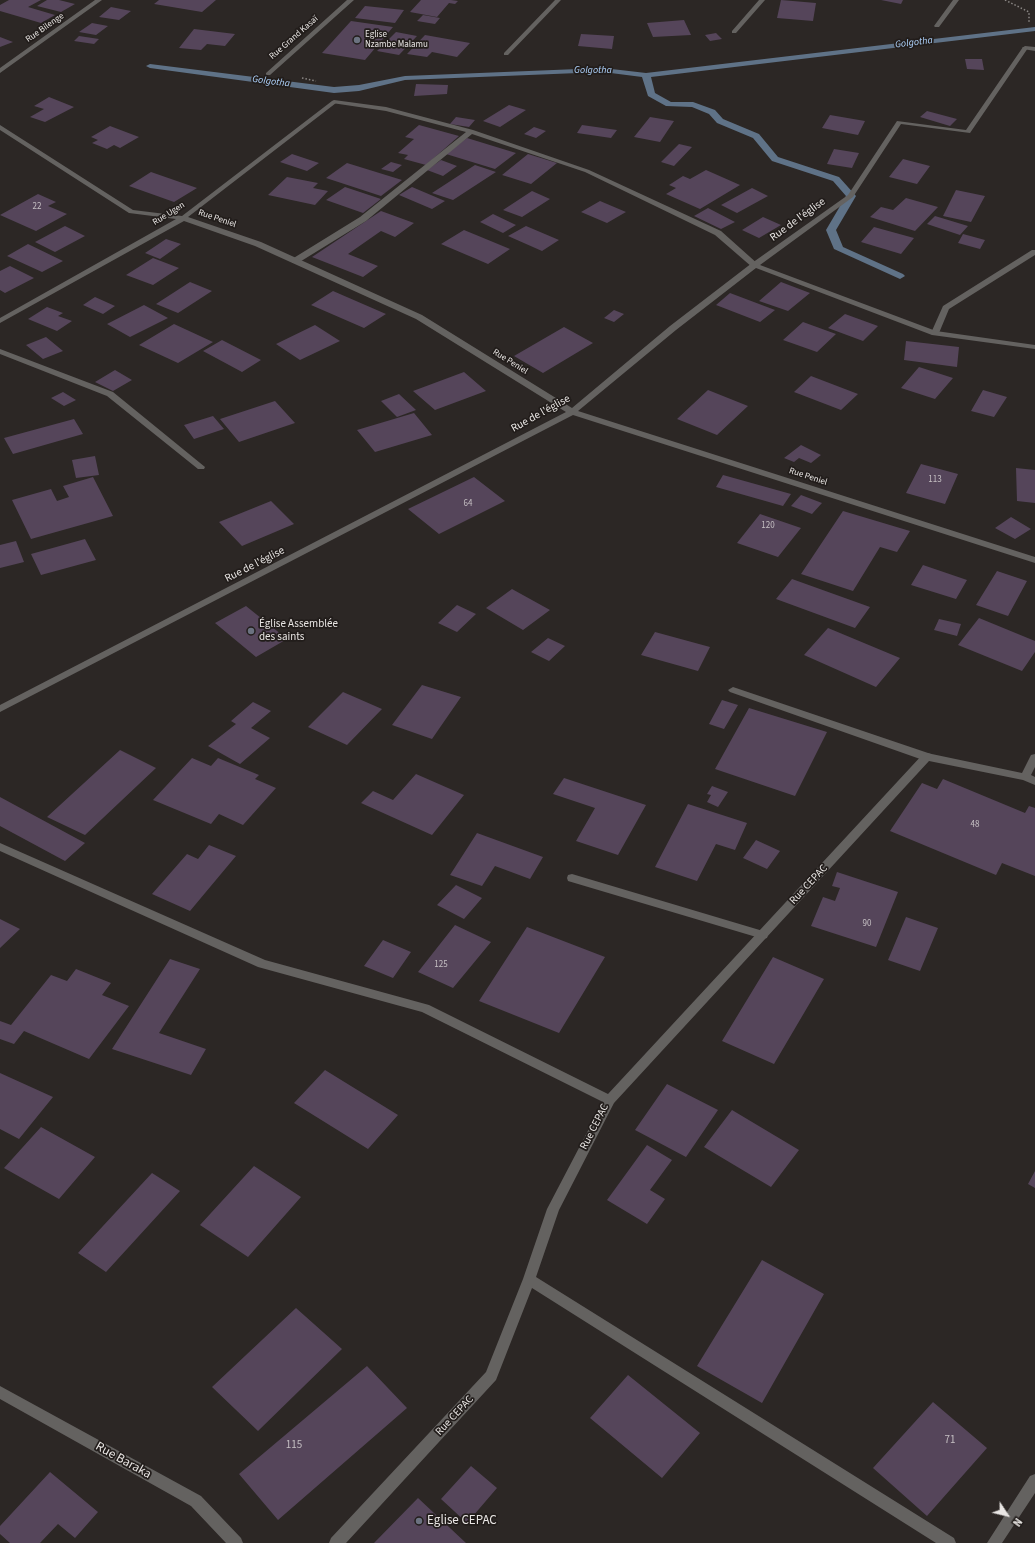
<!DOCTYPE html>
<meta charset="utf-8">
<style>
body{margin:0}
#map{position:relative;width:1035px;height:1543px;overflow:hidden;background:#2c2725;font-family:"Source Sans 3",sans-serif}
canvas{display:block}
.north{position:absolute;left:987px;top:1495px;width:40px;height:40px;-webkit-text-stroke:3px #221d1b;paint-order:stroke;rotate:125deg;font-size:11px;font-weight:700;line-height:16px;text-align:center;color:#e9e6e4}
.north::after{content:'';display:block;margin:auto;width:14px;height:18px;background:#e9e6e4;clip-path:polygon(50% 0,100% 100%,50% 72%,0 100%)}
</style>
<div id="map">
<canvas width="1035" height="1543"></canvas>
<div class="north">N</div>
</div>
<script>
const c = document.querySelector('canvas').getContext('2d');
c.lineJoin = 'round';
function fillPath(path, color) {
  c.fillStyle = color;
  c.fill(path, 'evenodd');
}
function stroke(path, color, width, dash) {
  c.strokeStyle = color;
  c.lineWidth = width;
  c.lineCap = dash ? 'butt' : 'round';
  c.setLineDash(dash || []);
  c.stroke(path);
}
function label(font, color, halo, rows, align = 'center') {
  c.font = font + ' "Source Sans 3",sans-serif';
  c.lineWidth = 3.5;
  c.setLineDash([]);
  c.textBaseline = 'middle';
  c.strokeStyle = halo;
  c.fillStyle = color;
  for (const [text, x, y, turn = 0] of rows) {
    c.save();
    c.translate(x, y);
    c.rotate((+turn || 0) * Math.PI / 180);
    c.textAlign = isNaN(turn) ? turn : align;
    if (halo) c.strokeText(text, 0, 0);
    c.fillText(text, 0, 0);
    c.restore();
  }
}
fillPath(new Path2D(`
 M1035 27V31L651 77 655 93 671 102H693L715 110 723 119 759 134 778 157 839 177 856 196 836 230 843 247 903 274 905 276 900 279 834 249 826 230 846 196 833 181 772 161 753 138 717 123 709 114 692 107 666 106 648 96 642 77 603 72 405 80 359 91 334 93 150 68 146 66 150 64 334 87 359 85 405 76 603 68 646 73Z`), '#5f7287');
fillPath(new Path2D(`
 M9 0H41L28 7 55 15 41 23 0 11V5Z
 M47 0H59L75 4 61 12 37 6Z
 M159 0H216L202 12 154 4Z
 M421 0H451L458 1 455 4 449 3 437 17 410 12Z
 M781 0 816 3 813 21 777 18Z
 M881 0H903L901 4Z
 M365 6 404 10 395 23 355 18Z
 M111 7 131 11 119 20 99 17Z
 M423 15 440 18 435 24 417 21Z
 M684 20 691 35 653 37 647 23Z
 M351 21 393 27 365 60 322 53Z
 M92 23 108 26 96 35 79 32Z
 M194 29 235 34 225 46 207 44 201 50 179 48Z
 M396 32 417 36 399 55 377 51Z
 M716 33 722 39 710 41 705 35Z
 M581 34 614 36 612 49 578 46Z
 M425 35 470 43 457 57 432 52 427 57 407 54Z
 M79 36 99 39 94 44 74 41Z
 M0 37 13 42 0 47Z
 M965 59H982L984 70 967 69Z
 M416 84 448 85 447 94 414 96Z
 M49 97 74 107 45 122 30 117 44 109 34 106Z
 M509 105 526 110 500 127 483 121Z
 M927 111 957 119 950 126 920 117Z
 M830 115 865 121 858 135 822 128Z
 M456 117 475 120 469 127 450 124Z
 M650 117 674 121 660 142 634 137Z
 M419 125 459 136 426 165 404 159 408 155 398 153 414 139 405 137Z
 M582 125 617 130 611 138 577 133Z
 M110 126 139 137 120 148 114 145 107 149 92 143 98 140 91 137Z
 M534 127 546 131 536 138 524 134Z
 M467 138 516 153 495 169 446 154Z
 M679 144 692 147 674 166 661 162Z
 M834 149 859 153 852 168 827 164Z
 M292 154 319 163 307 171 280 162Z
 M528 154 557 163 531 184 502 175Z
 M903 159 930 166 917 184 889 177Z
 M441 160 457 166 443 176 427 170Z
 M391 162 402 165 393 172 381 169Z
 M347 163 402 180 381 196 326 178Z
 M475 165 496 172 453 200 432 193Z
 M706 170 740 185 700 209 666 194 676 188 669 185 683 176 690 179Z
 M151 172 197 188 174 202 129 186Z
 M287 177 318 183 313 188 328 191 315 205 268 195Z
 M345 187 381 199 363 213 326 200Z
 M412 187 445 201 432 209 399 195Z
 M752 188 768 196 737 213 721 205Z
 M956 190 985 196 971 222 943 216Z
 M532 191 550 199 522 217 503 210Z
 M38 194 56 202 48 206 67 214 36 231 0 215Z
 M906 198 938 207 915 231 870 217 881 207 893 210Z
 M600 201 626 212 607 223 581 212Z
 M708 208 735 222 721 229 694 216Z
 M381 211 414 223 395 237 381 231 348 254 378 266 363 277 312 257Z
 M493 214 516 225 503 233 480 222Z
 M935 216 968 226 960 235 927 224Z
 M763 217 781 225 759 238 742 230Z
 M65 226 85 236 55 252 35 242Z
 M526 226 559 240 542 251 508 236Z
 M874 227 914 238 901 254 861 242Z
 M464 230 510 249 488 264 441 244Z
 M963 234 985 240 980 249 958 243Z
 M166 239 181 244 160 259 145 253Z
 M28 244 63 261 42 272 7 256Z
 M153 258 179 268 153 285 126 275Z
 M10 266 34 278 5 293 0 290V271Z
 M190 282 212 291 178 313 156 304Z
 M781 282 810 293 788 311 759 301Z
 M333 291 386 314 364 328 311 305Z
 M730 293 775 310 760 322 716 305Z
 M95 297 115 306 103 314 83 305Z
 M144 305 168 318 130 337 107 324Z
 M47 307 63 313 58 316 72 321 57 331 28 319Z
 M614 310 624 314 614 322 604 318Z
 M845 314 878 326 863 341 828 328Z
 M803 322 836 334 817 352 783 340Z
 M174 324 213 342 178 363 139 345Z
 M315 325 340 341 300 360 276 344Z
 M564 327 593 343 543 373 514 356Z
 M46 337 63 351 43 359 26 345Z
 M222 340 261 360 242 372 203 351Z
 M906 341 959 347 957 367 904 360Z
 M919 367 953 378 935 399 901 388Z
 M115 370 132 380 113 391 95 382Z
 M464 372 486 391 435 410 413 391Z
 M811 376 858 394 841 410 794 392Z
 M708 390 748 406 717 435 677 419Z
 M983 390 1007 397 994 417 971 411Z
 M63 392 76 400 64 406 51 398Z
 M399 394 416 410 397 417 381 401Z
 M275 401 295 423 239 442 220 419Z
 M414 413 432 435 375 452 357 430Z
 M213 416 224 429 194 439 184 425Z
 M74 419 83 434 13 454 4 438Z
 M801 445 821 455 811 463 799 458 794 462 784 458Z
 M95 456 99 475 76 478 72 460Z
 M921 464 958 474 945 504 906 493Z
 M1016 468 1035 470V503L1017 501Z
 M723 475 791 494 783 506 716 487Z
 M93 477 113 516 31 539 12 500 51 489 57 501 69 497 63 486Z
 M474 477 505 501 439 534 408 509Z
 M801 495 822 503 812 514 791 506Z
 M271 501 294 524 242 546 219 522Z
 M843 511 910 531 897 552 880 547 853 591 801 574Z
 M760 514 801 528 778 557 737 543Z
 M1011 517 1031 529 1015 539 995 528Z
 M85 539 96 560 41 575 31 554Z
 M16 541 24 562 0 568V545Z
 M923 565 967 580 956 599 911 585Z
 M997 571 1027 581 1008 616 976 605Z
 M792 579 870 607 855 628 776 599Z
 M512 589 550 610 523 630 486 608Z
 M457 605 476 614 457 632 438 623Z
 M246 606 287 639 256 657 215 623Z
 M979 618 1035 641V652L1022 671 958 645Z
 M939 619 961 624 957 636 934 630Z
 M828 628 900 658 876 687 804 655Z
 M655 632 710 647 698 671 641 655Z
 M548 638 565 646 549 661 531 652Z
 M422 685 461 697 432 739 392 725Z
 M343 692 382 709 347 745 308 727Z
 M722 700 738 705 724 729 709 724Z
 M253 702 271 711 251 728 270 738 240 764 208 746 236 724 231 721Z
 M749 708 827 732 795 796 715 769Z
 M120 750 156 768 85 835 47 817Z
 M192 758 211 766 218 758 259 775 255 779 276 788 243 825 219 814 211 824 153 800Z
 M416 774 464 795 432 835 361 803 373 791 393 800Z
 M564 778 646 805 618 855 576 841 595 808 553 794Z
 M943 779 1025 813 1029 806 1035 808V876L1002 863 996 875 890 831 922 783 937 789Z
 M712 786 728 792 718 807 707 802 711 795 707 794Z
 M0 797 85 843 65 861 0 826Z
 M688 804 747 823 735 850 716 844 697 881 655 867Z
 M477 833 543 857 530 879 495 866 482 886 450 875Z
 M756 840 780 851 767 869 743 858Z
 M209 845 236 856 190 911 152 894 187 854 198 859Z
 M837 872 898 892 876 947 811 926 823 897 835 901 840 888 832 886Z
 M456 885 482 898 464 919 437 905Z
 M906 917 938 928 920 971 888 960Z
 M0 919 20 929 0 948Z
 M455 925 491 942 453 988 418 972Z
 M527 927 605 957 559 1033 479 1001Z
 M383 940 411 952 393 978 364 966Z
 M773 957 824 979 774 1064 722 1041Z
 M170 959 200 969 159 1033 206 1049 191 1075 112 1049Z
 M76 969 111 983 102 995 129 1006 89 1059 24 1031 14 1044 0 1039V1021L11 1025 51 975 67 981Z
 M325 1070 398 1115 368 1149 294 1103Z
 M0 1073 53 1097 19 1139 0 1129Z
 M667 1084 718 1110 686 1157 635 1130Z
 M732 1110 799 1150 771 1187 704 1147Z
 M41 1127 95 1157 59 1199 4 1168Z
 M647 1145 672 1160 650 1190 665 1199 647 1224 607 1200Z
 M254 1166 301 1197 248 1257 200 1225Z
 M1035 1171V1188L1028 1184Z
 M152 1173 180 1191 106 1272 78 1253Z
 M762 1260 824 1294 762 1403 697 1366Z
 M296 1308 342 1349 258 1431 212 1387Z
 M367 1366 407 1408 278 1520 239 1474Z
 M628 1375 700 1433 662 1478 590 1418Z
 M933 1402 987 1448 927 1516 873 1468Z
 M471 1466 497 1488 467 1523 441 1499Z
 M50 1472 98 1512 75 1538 58 1524 40 1543H10L0 1534V1526Z
 M418 1498 466 1543H374Z`), '#55455a');
stroke(new Path2D(`
 M1005 0 1029 12V22
 M302 78 316 81`), '#8b8785', 1.5, [1.5, 2]);
fillPath(new Path2D(`
 M1025 46 1035 47V51L1023 49 1022 48Z
 M334 100 386 107 473 130 589 170 721 231 759 265 758 267H752L715 235 585 172 472 134 366 221 298 263H292V259L360 217 466 132 386 111 332 103V101Z
 M1032 250H1035V255L949 309 939 333 938 335H932L931 333 943 306Z
 M0 349 113 392 205 467 204 469H198L107 396 0 354Z
 M733 687 931 754 932 757 927 761 923 760 730 692 728 690Z
 M572 874 763 931 767 932 768 935 767 938 763 939 568 881 567 878 568 875Z`), '#646260');
fillPath(new Path2D(`
 M95 0H102L0 73V68Z
 M347 0H354L270 75H266V73Z
 M555 0H561L508 55H504V53Z
 M759 0H765L736 33H732V31Z
 M953 0H959L939 27H935L934 26Z
 M1023 47 1028 48 970 133 901 124 853 197 760 265 936 331 1035 345V349L932 335 756 268 676 330 578 411 1035 557V563L573 415 0 712V705L566 412 416 319 255 246 184 221 0 323V318L176 219 129 213 0 130V125L133 210 182 216 332 101H336V103L188 217 261 242 422 315 572 408 670 326 752 263 848 195 897 121 966 130Z
 M927 753 1022 773 1031 755 1035 754V767L1031 775 1035 777V785L1023 780 929 761 614 1103 559 1210 536 1277 954 1538 956 1543H936L532 1288 496 1380 346 1543H329L331 1538 486 1372 523 1279 547 1209 603 1102 422 1012 258 967 0 851V843L265 960 429 1005 608 1094 923 754Z
 M0 1386 201 1496 241 1538 243 1543H226L191 1506 0 1399Z
 M1035 1474V1493L1002 1543H987L1030 1476Z`), '#646260');
for (const [x, y, r, color] of [
 [357,40,4,"#6b7280"],
 [251,631,4,"#6b7280"],
 [419,1521,4,"#6b7280"]
]) {
  const dot = new Path2D();
  dot.arc(x, y, r, 0, 2 * Math.PI);
  c.fillStyle = color;
  c.fill(dot);
  stroke(dot, '#221d1b', 1.5);
}
label('9px', '#e9e6e4', '#221d1b', [
 ["Rue Bilenge",45,28,-35],
 ["Rue Grand Kasaï",294,38,-41],
 ["Rue Ugen",169,214,-32],
 ["Rue Peniel",217,219,19],
 ["Rue Peniel",510,362,32],
 ["Rue Peniel",808,477,18]
]);
label('9px', '#e9e6e4', '#221d1b', [
 ["Eglise",365,35],
 ["Nzambe Malamu",365,45]
], 'left');
label('9px', '#c4bec2', null, [
 ["22",37,207],
 ["113",935,480],
 ["64",468,504],
 ["120",768,526],
 ["48",975,825],
 ["90",867,924],
 ["125",441,965]
]);
label('italic 10px', '#b0d4fe', '#221d1b', [
 ["Golgotha",914,43,-7],
 ["Golgotha",593,71],
 ["Golgotha",271,82,7]
]);
label('11px', '#e9e6e4', '#221d1b', [
 ["Rue de l'église",798,220,-36],
 ["Rue de l'église",541,414,-29],
 ["Rue de l'église",255,565,-27],
 ["Rue CEPAC",809,885,-47],
 ["Rue CEPAC",595,1127,-63],
 ["Rue CEPAC",455,1416,-47]
]);
label('11px', '#e9e6e4', '#221d1b', [
 ["Église Assemblée",259,625],
 ["des saints",259,638]
], 'left');
label('11px', '#c4bec2', null, [
 ["71",950,1441],
 ["115",294,1446]
]);
label('13px', '#e9e6e4', '#221d1b', [
 ["Rue Baraka",123,1461,29]
]);
label('13px', '#e9e6e4', '#221d1b', [
 ["Eglise CEPAC",427,1521]
], 'left');
</script>
